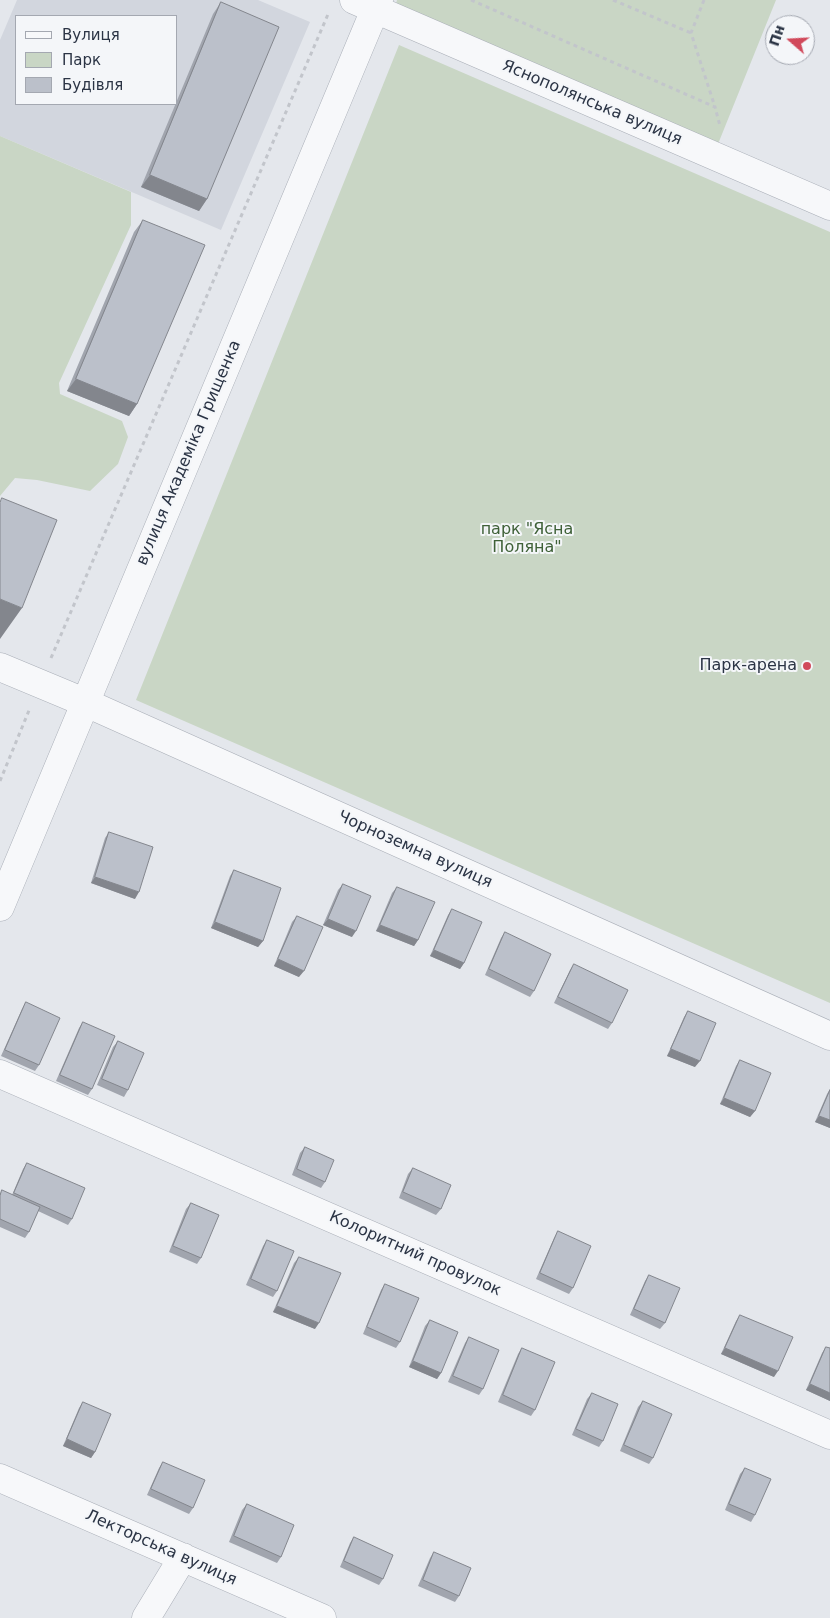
<!DOCTYPE html>
<meta charset="utf-8">
<style>
body{margin:0}
#map{position:relative;width:830px;height:1618px;overflow:hidden;background:#e4e7ec;font-family:"DejaVu Sans",sans-serif}
canvas{display:block}
.legend{position:absolute;left:15px;top:15px;width:162px;height:90px;box-sizing:border-box;background:#f4f6f9;border:1px solid #a4a8b1;margin:0;padding:6px 9px;list-style:none;font-size:15px;color:#2b3445}
.legend li{display:flex;align-items:center;gap:10px;height:25px}
.legend b{width:25px;border:1px solid #a4a8b1}
.north{position:absolute;left:765px;top:15px;width:50px;height:50px;box-sizing:border-box;background:#f4f6f9;border:1px solid #a4a8b1;border-radius:50%;rotate:289deg;font-size:14px;font-weight:700;line-height:20px;text-align:center;color:#2b3445}
.north::after{content:'';display:block;margin:auto;width:18px;height:22px;background:#d1495b;clip-path:polygon(50% 0,100% 100%,50% 72%,0 100%)}
</style>
<div id="map">
<canvas width="830" height="1618"></canvas>
<ul class="legend">
<li><b style="height:6px;background:#f7f8fa"></b>Вулиця</li>
<li><b style="height:14px;background:#c9d6c5"></b>Парк</li>
<li><b style="height:14px;background:#bbc0ca"></b>Будівля</li>
</ul>
<div class="north">Пн</div>
</div>
<script>
const c = document.querySelector('canvas').getContext('2d');
c.lineJoin = 'round';
function fillPath(path, color) {
  c.fillStyle = color;
  c.fill(path, 'evenodd');
}
function stroke(path, color, width, dash) {
  c.strokeStyle = color;
  c.lineWidth = width;
  c.lineCap = dash ? 'butt' : 'round';
  c.setLineDash(dash || []);
  c.stroke(path);
}
function label(font, color, halo, rows, align = 'center') {
  c.font = font + ' "DejaVu Sans",sans-serif';
  c.lineWidth = 4;
  c.setLineDash([]);
  c.textBaseline = 'middle';
  c.strokeStyle = halo;
  c.fillStyle = color;
  for (const [text, x, y, turn = 0] of rows) {
    c.save();
    c.translate(x, y);
    c.rotate((+turn || 0) * Math.PI / 180);
    c.textAlign = isNaN(turn) ? turn : align;
    if (halo) c.strokeText(text, 0, 0);
    c.fillText(text, 0, 0);
    c.restore();
  }
}
fillPath(new Path2D(`
 M17 0H258L310 22 221 230 0 136V40ZM16 16H176V104H16Z`), '#d2d6de');
fillPath(new Path2D(`
 M397 0H776L718 144 396 4Z
 M399 45 830 232V1003L136 700Z
 M0 136 131 192V225L59 383 60 394 122 421 128 437 118 464 90 491 37 480 15 478 0 496Z`), '#c9d6c5');
const minor = new Path2D(`
 M354 0 830 206
 M0 667 84 702 830 1036
 M0 907 379 0
 M0 1074 830 1435
 M0 1478 322 1618
 M146 1618 183 1557`);
stroke(minor, '#a9aeb7', 29);
stroke(new Path2D(`
 M471 0 715 107 720 126
 M613 0 691 33
 M704 0 691 33 715 107
 M51 658 329 12
 M0 781 30 708`), '#c2c5cb', 3, [4, 4]);
stroke(minor, '#f7f8fa', 28);
fillPath(new Path2D(`
 M221 2 207 199 199 211 141 187 213 14Z
 M143 220 137 404 129 416 67 391 134 232Z
 M109 832 135 899 91 883 105 838Z
 M234 870 263 941 258 947 211 928 230 876Z
 M343 884 352 937 323 925 338 890Z
 M397 887 418 940 414 946 376 931 392 893Z
 M452 909 464 963 460 969 430 956 448 915Z
 M297 916 299 977 274 966 292 922Z
 M505 932 534 991 530 997 485 975 501 938Z
 M574 964 612 1023 608 1029 554 1003 570 970Z
 M26 1002 39 1065 35 1071 1 1056 22 1009Z
 M688 1011 695 1067 667 1056 684 1017Z
 M83 1022 92 1089 88 1095 56 1081 79 1028Z
 M118 1041 128 1090 124 1097 97 1085 113 1047Z
 M740 1060 755 1111 750 1117 720 1104 736 1066Z
 M830 1089V1128L815 1122 827 1094Z
 M305 1147 325 1182 321 1188 292 1175 300 1153Z
 M27 1163 72 1219 68 1225 38 1211 29 1232 25 1238 0 1227V1194L2 1190 12 1195 23 1169Z
 M413 1168 441 1209 436 1215 399 1198 408 1174Z
 M191 1203 201 1258 197 1264 169 1252 186 1209Z
 M558 1231 573 1288 569 1294 536 1279 554 1238Z
 M267 1240 277 1291 273 1297 246 1285 263 1246Z
 M299 1257 315 1329 273 1312 294 1263Z
 M649 1275 665 1323 660 1329 630 1315 645 1281Z
 M385 1284 400 1342 396 1348 363 1334 381 1290Z
 M740 1315 774 1377 721 1354 736 1321Z
 M430 1320 441 1373 437 1379 409 1367 425 1326Z
 M469 1337 483 1389 479 1395 448 1382 465 1343Z
 M826 1347 830 1401 806 1390 822 1353Z
 M522 1348 535 1410 531 1416 498 1402 518 1354Z
 M592 1393 603 1441 599 1447 572 1435 587 1399Z
 M643 1401 653 1458 649 1464 620 1451 638 1407Z
 M83 1402 95 1452 91 1458 63 1446 79 1408Z
 M163 1462 193 1508 189 1514 147 1495 159 1468Z
 M745 1468 755 1515 751 1522 725 1510 740 1474Z
 M247 1504 281 1557 277 1563 229 1542 242 1510Z
 M354 1537 383 1579 379 1585 340 1567 350 1543Z
 M434 1552 459 1596 455 1602 418 1586 430 1558Z`), '#a1a5ae');
fillPath(new Path2D(`
 M150 175 207 199 199 211 141 187Z
 M76 379 137 404 129 416 67 391Z
 M0 599 22 608 0 639Z
 M95 877 139 892 135 899 91 883Z
 M328 919 356 931 352 937 323 925Z
 M215 922 263 941 258 947 211 928Z
 M380 925 418 940 414 946 376 931Z
 M434 950 464 963 460 969 430 956Z
 M278 959 304 971 299 977 274 966Z
 M671 1049 700 1061 695 1067 667 1056Z
 M724 1098 755 1111 750 1117 720 1104Z
 M819 1116 830 1120V1128L815 1122Z
 M277 1306 319 1323 315 1329 273 1312Z
 M725 1348 778 1371 774 1377 721 1354Z
 M413 1361 441 1373 437 1379 409 1367Z
 M810 1384 830 1393V1401L806 1390Z
 M67 1439 95 1452 91 1458 63 1446Z`), '#83868d');
const building = new Path2D(`
 M221 2 279 27 207 199 150 175Z
 M143 220 205 245 137 404 76 379Z
 M2 498 57 520 22 608 0 599V503Z
 M109 832 153 847 139 892 95 877Z
 M234 870 281 888 263 941 215 922Z
 M343 884 371 896 356 931 328 919Z
 M397 887 435 902 418 940 380 925Z
 M452 909 482 922 464 963 434 950Z
 M297 916 323 927 304 971 278 959Z
 M505 932 551 954 534 991 489 969Z
 M574 964 628 990 612 1023 558 997Z
 M26 1002 60 1018 39 1065 5 1050Z
 M688 1011 716 1023 700 1061 671 1049Z
 M83 1022 115 1036 92 1089 60 1075Z
 M118 1041 144 1053 128 1090 102 1079Z
 M740 1060 771 1073 755 1111 724 1098Z
 M830 1090V1120L819 1116Z
 M305 1147 334 1160 325 1182 297 1169Z
 M27 1163 85 1188 72 1219 14 1193Z
 M413 1168 451 1185 441 1209 403 1192Z
 M2 1190 40 1207 29 1232 0 1219V1196Z
 M191 1203 219 1215 201 1258 173 1246Z
 M558 1231 591 1246 573 1288 540 1273Z
 M267 1240 294 1251 277 1291 251 1279Z
 M299 1257 341 1273 319 1323 277 1306Z
 M649 1275 680 1288 665 1323 634 1309Z
 M385 1284 419 1298 400 1342 367 1327Z
 M740 1315 793 1337 778 1371 725 1348Z
 M430 1320 458 1332 441 1373 413 1361Z
 M469 1337 499 1350 483 1389 453 1376Z
 M826 1347 830 1348V1393L810 1384Z
 M522 1348 555 1362 535 1410 503 1395Z
 M592 1393 618 1404 603 1441 576 1429Z
 M643 1401 672 1414 653 1458 624 1445Z
 M83 1402 111 1414 95 1452 67 1439Z
 M163 1462 205 1480 193 1508 151 1489Z
 M745 1468 771 1479 755 1515 729 1504Z
 M247 1504 294 1525 281 1557 234 1536Z
 M354 1537 393 1555 383 1579 344 1561Z
 M434 1552 471 1568 459 1596 423 1580Z`);
fillPath(building, '#bbc0ca');
stroke(building, '#83868d', 1);
for (const [x, y, r, color] of [
 [807,666,5,"#d1495b"]
]) {
  const dot = new Path2D();
  dot.arc(x, y, r, 0, 2 * Math.PI);
  c.fillStyle = color;
  c.fill(dot);
  stroke(dot, '#f4f6f9', 2);
}
label('16px', '#2b3445', '#f4f6f9', [
 ["Яснополянська вулиця",592,103,23],
 ["вулиця Академіка Грищенка",189,453,-67],
 ["Чорноземна вулиця",415,850,24],
 ["Колоритний провулок",415,1254,24],
 ["Лекторська вулиця",161,1548,24]
]);
label('16px', '#3f6138', '#f4f6f9', [
 ["парк \"Ясна",527,530],
 ["Поляна\"",527,548]
]);
label('16px', '#2b3445', '#f4f6f9', [
 ["Парк-арена",797,666]
], 'right');
</script>
